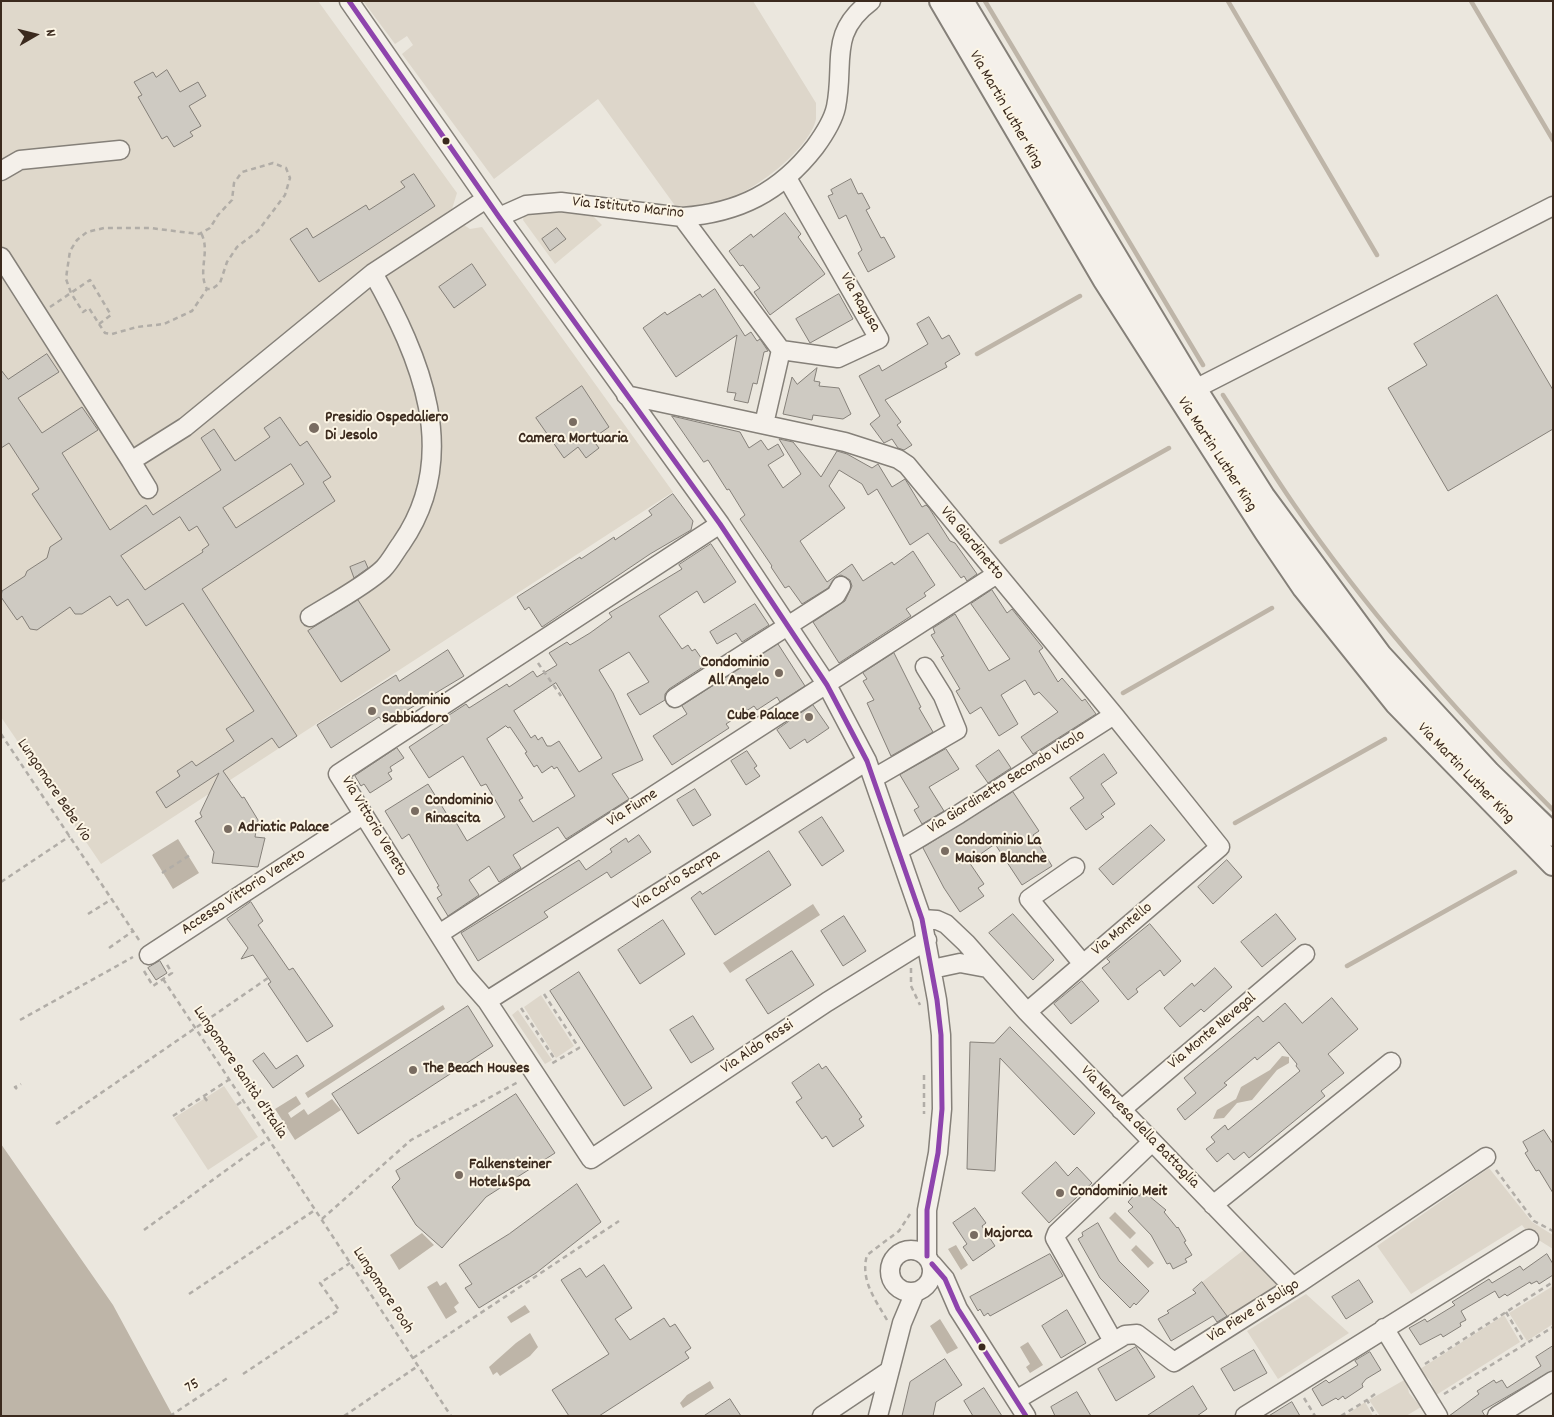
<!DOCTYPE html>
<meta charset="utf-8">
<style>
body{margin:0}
#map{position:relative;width:1554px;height:1417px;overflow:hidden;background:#ebe7de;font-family:Dekko,sans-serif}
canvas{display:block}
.frame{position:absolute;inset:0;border:2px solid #3b2a1e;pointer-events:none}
.north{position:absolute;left:10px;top:10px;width:50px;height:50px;-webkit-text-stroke:4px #fcf5e5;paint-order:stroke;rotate:82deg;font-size:14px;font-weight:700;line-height:20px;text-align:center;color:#3b2a1e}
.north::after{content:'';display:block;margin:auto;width:18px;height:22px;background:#3b2a1e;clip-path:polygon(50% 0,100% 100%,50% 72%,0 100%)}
</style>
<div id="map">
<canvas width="1554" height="1417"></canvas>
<div class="frame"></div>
<div class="north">N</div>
</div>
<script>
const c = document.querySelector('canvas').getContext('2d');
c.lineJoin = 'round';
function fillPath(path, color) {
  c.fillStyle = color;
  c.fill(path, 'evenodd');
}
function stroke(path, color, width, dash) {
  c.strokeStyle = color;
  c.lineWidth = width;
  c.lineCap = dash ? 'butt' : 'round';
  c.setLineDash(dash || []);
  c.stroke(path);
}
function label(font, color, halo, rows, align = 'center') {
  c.font = font + ' Dekko,sans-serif';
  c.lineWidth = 4;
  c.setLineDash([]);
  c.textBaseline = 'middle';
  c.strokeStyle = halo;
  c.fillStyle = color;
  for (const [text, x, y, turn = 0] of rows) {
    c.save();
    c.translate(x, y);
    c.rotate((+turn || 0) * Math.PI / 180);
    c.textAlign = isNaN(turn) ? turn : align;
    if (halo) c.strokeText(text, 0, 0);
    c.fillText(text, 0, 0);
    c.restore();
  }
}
fillPath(new Path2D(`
 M1 1H318L457 193 452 209 455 219 470 229 482 227 673 492 101 864 1 717Z
 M551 209 591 214 602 225 555 264 523 220 524 216 535 212Z`), '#dfd8cb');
fillPath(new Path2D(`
 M363 1H753L816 103C816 108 816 114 816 119 810 149 754 191 726 200 709 205 693 206 676 207L598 99 494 179 402 54 413 45 407 36 395 44Z
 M541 995 574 1046 556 1058 524 1007Z
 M518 1010 552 1060 545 1064 512 1015Z
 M224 1086 258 1137 208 1170 174 1118Z
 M1489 1168 1532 1222 1553 1235V1249L1529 1234 1522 1225 1411 1294 1377 1246Z
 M1245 1249 1279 1282V1286L1229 1319 1202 1282Z
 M1553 1286V1324L1527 1341 1509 1313Z
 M1306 1294 1349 1333 1278 1379 1247 1331Z
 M1504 1315 1520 1342 1433 1397C1434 1383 1430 1377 1417 1371Z
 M1406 1379 1409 1393 1421 1407 1406 1416H1380L1369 1400Z
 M1365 1402 1373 1416H1345Z`), '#ddd6ca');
fillPath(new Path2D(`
 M178 839 199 873 173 889 152 855Z
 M813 904 820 915 730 973 723 963Z
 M443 1005 445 1009 308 1098 305 1093Z
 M1282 1056 1289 1057V1063L1277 1070 1252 1100 1237 1103 1224 1118 1213 1119 1217 1110 1236 1099 1241 1087 1270 1070Z
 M296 1096 301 1104 288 1113 291 1118 304 1109 308 1115 332 1099 341 1110 295 1140 275 1109Z
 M1 1144 113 1305 173 1416H1Z
 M1115 1212 1136 1233 1130 1239 1109 1218Z
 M422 1233 434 1245 399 1270 390 1255Z
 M956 1245 968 1265 961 1270 948 1249Z
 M1136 1245 1154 1263 1148 1268 1131 1250Z
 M437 1281 440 1286 446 1282 459 1303 454 1307 457 1312 446 1319 427 1287Z
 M525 1305 530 1312 511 1323 507 1317Z
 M940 1319 958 1348 947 1354 930 1326Z
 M530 1333 538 1347 530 1356 500 1376 497 1372 493 1375 489 1367 516 1343Z
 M1028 1342 1043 1365 1030 1373 1026 1367 1030 1364 1020 1347Z
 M710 1381 714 1388 683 1408 680 1403 687 1395Z`), '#beb5a8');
stroke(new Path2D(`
 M985 1 1203 365
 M1228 1 1377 255
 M1471 1 1553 140
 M977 354 1080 296
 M1223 395C1247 432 1270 470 1295 506 1370 615 1460 716 1553 810
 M1001 542 1169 448
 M1123 693 1272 608
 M1235 823 1385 739
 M1347 966 1515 872`), '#beb5a8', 4.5);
const building = new Path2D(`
 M167 70 180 92 198 82 206 96 189 106 201 126 190 132 193 136 174 147 167 136 162 139 138 97 142 95 134 82 153 72 156 77Z
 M414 174 435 206 319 282 290 239 307 228 313 238 366 205 369 210 405 187 401 182Z
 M851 179 858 194 862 193 870 208 866 210 881 238 884 237 895 257 868 272 858 253 862 250 846 215 839 219 828 196 833 194 831 190Z
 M785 213 801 234 798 237 825 274 770 315 754 292 760 288 743 265 740 266 729 251 751 234 753 237Z
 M557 228 566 239 550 251 542 239Z
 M472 264 486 285 454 308 439 287Z
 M715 289 745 336 751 332 757 341 760 339 768 351 764 352 757 384 753 383 748 403 734 400 736 393 727 392 737 335 676 377 643 328 665 312 667 315 700 294 702 297Z
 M839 294 853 319 810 343 796 319Z
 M1497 295 1553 390V429L1448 491 1388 388 1427 365 1414 344Z
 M929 317 942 339 949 335 960 354 945 363 947 367 885 400 901 422 897 425 912 445 904 450 898 448 892 439 884 443 870 424 880 416 859 376 879 365 882 371 928 344 917 324Z
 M47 354 59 372 18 398 42 433 82 407 98 430 62 453 110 530 146 505 153 515 221 470 201 438 214 429 235 461 270 437 264 428 280 417 300 446 307 441 331 477 323 482 335 501 202 589 297 736 279 748 272 738 223 771 242 798 244 797 258 820 255 837 265 838 258 867 212 863 214 852 195 821 202 817 200 813 219 773 166 808 156 792 180 776 177 771 192 761 196 766 234 741 226 729 254 711 183 603 146 626 128 599 117 606 110 596 82 614H75L70 607 37 630 30 629 22 616 17 620 1 597 2 591 25 576 27 571 47 558 50 547 62 539 32 494 39 489 9 443 1 448V370L8 379ZM291 464 304 484 236 528 223 508ZM180 517 189 531 197 526 209 545 202 550 203 552 145 590 121 556Z
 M817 368 814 381 820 382 819 386 839 388 851 414 843 419 813 415 812 420 783 414 792 377 797 384Z
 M582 386 609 427 592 439 599 448 586 458 578 447 564 458 536 418Z
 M672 416 740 432 749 448 761 440 768 450 778 444 784 455 768 465 783 488 801 474 779 439 793 442 821 477 837 451 847 454 872 468 878 464 892 487 905 479 922 507 926 505 929 508 950 541 955 543 977 574 967 581 964 576 961 578 928 533 910 545 877 489 868 495 862 484 839 470 829 486 845 508 800 541 827 582 852 564 863 581 892 562 894 565 913 551 935 585 924 593 926 596 906 609 911 616 839 663 813 622 845 601 852 586 850 580 841 575 836 577 828 588 802 604 789 586 785 588 771 567 772 566 740 519 745 515 729 489 727 490 708 460 704 462Z
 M673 494 693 521 691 530 650 554 542 627 529 607 525 610 517 597 580 557 581 559 614 537 615 540 652 515 649 511Z
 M711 544 736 582 704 603 697 591 659 616 682 649 688 645 692 651 695 649 706 665 669 689 665 694V700L640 715 627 694 649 682 629 652 599 670 613 693 643 760 612 774 629 799 566 839 558 827 513 855 521 868 499 882 489 866 469 880 479 895 448 916 437 898 442 895 437 887 439 886 409 834 402 839 385 811 428 784 448 816 451 814 467 841 505 817 486 784 481 786 463 756 429 778 409 747 448 721 446 717 466 704 469 708 507 684 509 687 533 671 537 677 557 665 549 653 567 642 570 645 590 633 612 617 609 613 682 569 679 565ZM556 683 602 758 579 772 559 741 551 746H547L542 737 538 740 535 735 531 738 514 711ZM506 726 508 728 510 727 527 752 525 753 534 767 537 765 542 773 552 766 554 769 557 767 575 796 533 822 519 800 523 798 487 739Z
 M365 561 368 568 354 578 350 567Z
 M992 590 1007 613 1012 609 1043 648 1039 651 1058 682 1062 678 1082 701 1085 699 1096 714 1033 754 1021 737 1058 712 1039 692 1034 695 1025 680 1001 695 1018 724 999 736 981 707 970 714 956 691 960 689 941 657 944 656 931 635 935 633 933 628 955 614 989 671 1010 659 971 604Z
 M358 600 390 650 341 682 308 631Z
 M755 604 769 625 742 642 736 633 717 644 710 632Z
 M778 644 805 686 780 702 777 697 757 710 754 706 726 724 729 728 672 765 653 736 687 714 682 706Z
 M448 650 464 676 384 724 379 717 331 748 317 725 396 675 399 681Z
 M894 653 921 707 919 708 933 732 891 756 867 703 874 700 863 681 867 679 863 673Z
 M813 705 829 728 807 743 805 739 790 749 777 730Z
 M397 748 404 758 390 767 392 771 388 773 392 779 370 793 364 784 361 786 355 776Z
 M946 749 959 769 929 787 944 811 922 824 914 810 919 807 900 775Z
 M999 750 1011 768 988 783 976 766Z
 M747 751 757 766 754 768 760 776 746 785 731 761Z
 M1104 754 1117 773 1101 784 1115 804 1101 814 1104 817 1086 830 1070 808 1084 798 1070 778Z
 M695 789 711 815 693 826 677 800Z
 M1013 792 1039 831 1033 835 1052 866 1022 885 995 844 969 862 984 884 978 888 984 896 960 912 944 888 923 848Z
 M822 817 844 851 822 866 799 832Z
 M1151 825 1165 840 1113 885 1099 869Z
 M639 835 651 852 611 878 607 872 544 912 548 917 478 961 461 933 579 860 586 870 612 852 610 849 626 838 628 842Z
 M769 851 791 885 715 935 691 898 700 891 702 894Z
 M1227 860 1242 877 1213 904 1198 887Z
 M251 902 263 921 258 925 289 970 293 968 333 1026 307 1042 268 984 271 982 253 955 241 959 248 948 227 919Z
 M1013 914 1054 960 1033 980 989 933Z
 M1276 914 1296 939 1262 967 1241 942Z
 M844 916 866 951 843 966 821 931Z
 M663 920 685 954 640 984 618 950Z
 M1150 924 1181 961 1164 976 1160 970 1136 989 1138 992 1128 1000 1102 968 1110 962 1107 959Z
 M792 951 814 985 768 1014 746 980Z
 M160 961 167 973 156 980 148 968Z
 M1215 968 1232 987 1204 1012 1201 1009 1180 1027 1164 1008 1192 983 1194 986Z
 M579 972 652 1088 624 1106 550 991Z
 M1082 981 1099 1001 1071 1024 1054 1004Z
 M1332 998 1358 1029 1328 1054 1344 1073 1321 1091 1325 1096 1249 1158 1244 1152 1234 1160 1228 1153 1217 1162 1206 1149 1215 1142 1211 1137 1225 1125 1228 1130 1300 1071 1296 1066 1297 1064 1279 1042 1257 1060 1255 1057 1224 1083 1227 1085 1185 1120 1177 1109 1196 1093 1184 1078 1258 1016 1263 1022 1285 1003 1302 1023Z
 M468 1006 493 1046 358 1134 332 1094Z
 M693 1016 714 1049 691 1063 670 1030Z
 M1010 1027 1095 1113 1074 1135 1000 1058 995 1171 967 1169 970 1042 994 1043Z
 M264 1053 276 1069 297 1055 304 1066 273 1088 253 1061Z
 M819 1064 822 1069 826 1066 844 1091 862 1117 859 1119 864 1126 833 1147 826 1136 822 1139 796 1102 802 1098 792 1083Z
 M516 1094 555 1153 486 1197 442 1248 416 1225 392 1187 400 1179 396 1171Z
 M1544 1130 1553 1144V1193L1539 1170 1536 1171 1525 1153 1528 1151 1523 1142Z
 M1056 1162 1068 1176 1077 1167 1092 1183 1049 1223 1022 1193Z
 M577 1184 601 1222 536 1273 479 1308 465 1288 472 1284 459 1265 509 1234Z
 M1143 1191 1166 1210 1164 1212 1177 1228 1178 1227 1186 1241 1184 1242 1192 1255 1185 1259 1187 1262 1173 1269 1170 1263 1167 1264 1151 1235 1128 1211 1133 1207 1128 1202 1136 1193 1139 1196Z
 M975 1208 986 1223 982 1226 995 1246 973 1261 963 1247 967 1244 953 1223Z
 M1098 1223 1119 1261 1149 1291 1136 1305 1134 1303 1130 1308 1100 1278 1078 1239 1083 1236 1082 1233Z
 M1050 1254 1063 1276 990 1316 988 1313 984 1316 980 1309 978 1311 970 1297Z
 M1547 1254 1553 1264V1275L1539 1284 1537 1281 1531 1284 1530 1282 1507 1296 1505 1294 1499 1298 1495 1291 1461 1311 1466 1320 1460 1323 1461 1326 1443 1337 1441 1334 1420 1345 1409 1328 1425 1319 1427 1322 1455 1305 1452 1302 1489 1279 1492 1283 1520 1266 1523 1270Z
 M604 1265 632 1308 615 1319 630 1340 664 1318 670 1327 675 1324 691 1348 685 1352 689 1358 599 1416H569L552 1390 609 1354 561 1280 580 1268 586 1277Z
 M1359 1280 1373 1302 1346 1319 1332 1297Z
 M1202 1282 1227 1316 1217 1322 1213 1316 1171 1341 1158 1319 1169 1313 1167 1311 1196 1293 1193 1290Z
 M1067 1310 1086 1343 1061 1358 1042 1326Z
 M1553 1346V1370L1482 1411 1485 1416H1449L1479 1394 1477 1391 1494 1380 1496 1383 1502 1380 1507 1388 1541 1366 1536 1357Z
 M1136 1347 1155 1377 1116 1401 1098 1369Z
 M1254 1350 1267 1373 1234 1391 1221 1369Z
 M1370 1352 1381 1370 1366 1379 1362 1384 1363 1387 1345 1399 1343 1396 1338 1400 1336 1398 1322 1406 1312 1389 1326 1380 1329 1383 1358 1365 1355 1361Z
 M945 1359 962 1385 936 1402 933 1416H902L910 1382Z
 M1193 1386 1207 1409 1197 1416H1147Z
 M984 1388 1002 1416H973L964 1401Z
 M1077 1392 1091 1416H1055L1051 1407Z
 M730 1399 741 1416H704Z
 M1292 1402 1300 1416H1269Z`);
fillPath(building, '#cecac2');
stroke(building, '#858079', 1);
const minor = new Path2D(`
 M349 1 499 217 720 524 827 685 867 761 922 919 937 1000 941 1035 942 1109 938 1153 927 1210V1256
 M1 171 20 160 120 150
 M499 217 526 205 561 202 682 217C739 213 780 192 815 147 823 136 833 121 836 107 845 62 828 33 871 1
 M682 217 781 350 838 358 879 339 787 178
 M1 257 131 461
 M1195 389 1553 206
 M626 395 845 442 898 459 907 465 1114 715 1220 847 1027 1012
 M764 424 781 350
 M148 489 131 461 185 427 373 273 486 199
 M720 524 338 774 465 976 487 1001 591 1159 827 1002 927 940
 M310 617C331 604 365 586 383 569 390 562 395 552 401 544 463 455 420 357 373 273
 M675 698 836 595 841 586
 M874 778 957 730 943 696 925 667
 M899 850 959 814 1114 715
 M1075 867 1029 899 1083 964
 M922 919 937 920 946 924 966 943 1027 1012 1293 1287
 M439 934 997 574
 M149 955 363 815
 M932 969 960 963 987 968
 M487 1001 867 761
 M1121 1110 1305 954
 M1213 1205 1391 1062
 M890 1271a21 21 0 1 1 42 0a21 21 0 1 1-42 0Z
 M932 1264 945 1279 958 1309 1026 1416
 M1384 1328 1438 1416
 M1113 1341 1055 1238 1057 1233 1152 1142
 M1016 1400 1125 1335 1137 1334 1174 1362 1299 1283 1486 1157
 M822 1416 889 1371
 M878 1416 902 1323 915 1292
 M1245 1416 1529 1239
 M1497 1416 1553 1381`);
const major = new Path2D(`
 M941 1 1104 279 1266 532 1304 588 1396 703 1553 864
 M962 1 1195 389 1263 496 1380 655 1489 773 1553 835`);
stroke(minor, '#858079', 21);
stroke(major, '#858079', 26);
stroke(new Path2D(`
 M50 307 90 280 111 315 99 324 89 308 83 312 71 293 66 279 67 271 70 251 77 240 87 232 104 228H150L199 234 210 228 218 215 232 200 234 183 242 172 273 163 286 168 290 178 285 195 258 231 237 247 227 262 220 283 212 289H207C197 271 211 251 201 233
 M99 324 105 333 112 334 137 327 164 324 192 311 207 289
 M538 663 561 696
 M1 734 141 943
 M162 873 190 855
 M1 882 70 836
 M88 914 112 899
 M109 948 133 931
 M911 968V986L920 1005
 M144 971 153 986 172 973 166 963
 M163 979 451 1416
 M544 994 579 1048 549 1065
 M521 1008 556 1061
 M20 1020 133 957
 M1 1031H2
 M924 1075V1114
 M17 1089 15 1087 21 1084
 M204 1097 208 1102
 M237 1105 244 1100
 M173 1116 230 1079
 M56 1124 268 978
 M1496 1170 1534 1221 1553 1231
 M322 1219 411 1140 520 1081
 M144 1230 269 1139
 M189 1294 315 1210
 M1506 1312 1525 1344
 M887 1320C875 1299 860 1280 867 1255L899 1231 910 1214
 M413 1358 619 1221
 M1425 1364 1553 1282
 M243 1374 339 1310 320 1283 350 1263
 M1375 1394 1367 1400 1376 1416
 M1444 1394 1553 1327
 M1304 1398 1315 1416
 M170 1416 229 1377
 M344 1416 418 1366
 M1341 1416 1367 1400`), '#b1ada7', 2.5, [5, 4]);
stroke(minor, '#f4f0ea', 18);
stroke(major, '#f4f0ea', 22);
stroke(new Path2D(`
 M349 1 499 217 720 524 827 685 867 761 922 919 937 1000 941 1035 942 1109 938 1153 927 1210V1256
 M932 1264 945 1279 958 1309 1026 1416`), '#8e44ad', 5);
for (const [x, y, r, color] of [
 [446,141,4.5,"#3b2a1e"],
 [573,422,5,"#796c61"],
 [314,428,6,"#796c61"],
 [779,673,5,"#796c61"],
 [372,711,5,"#796c61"],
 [809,717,5,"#796c61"],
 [415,811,5,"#796c61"],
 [228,829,5,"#796c61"],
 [945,851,5,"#796c61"],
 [413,1070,5,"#796c61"],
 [459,1175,5,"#796c61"],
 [1060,1193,5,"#796c61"],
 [974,1235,5,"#796c61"],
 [982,1347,4.5,"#3b2a1e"]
]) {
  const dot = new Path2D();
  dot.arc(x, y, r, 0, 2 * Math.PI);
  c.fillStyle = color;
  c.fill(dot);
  stroke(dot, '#fcf5e5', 2);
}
label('16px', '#3b2a1e', '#fcf5e5', [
 ["Via Martin Luther King",1005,110,60],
 ["Via Istituto Marino",628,209,6],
 ["Via Ragusa",859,303,60],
 ["Via Martin Luther King",1216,455,57],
 ["Via Giardinetto",971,544,50],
 ["Via Martin Luther King",1465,774,46],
 ["Via Giardinetto Secondo Vicolo",1007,783,-32],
 ["Lungomare Bebe Vio",53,791,56],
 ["Via Fiume",633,809,-33],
 ["Via Vittorio Veneto",373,827,59],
 ["Via Carlo Scarpa",677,881,-32],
 ["Accesso Vittorio Veneto",244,893,-33],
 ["Via Montello",1123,930,-40],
 ["Via Monte Nevegal",1213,1032,-40],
 ["Via Aldo Rossi",758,1048,-34],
 ["Lungomare Sanità d'Italia",239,1073,56],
 ["Via Nervesa della Battaglia",1139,1128,46],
 ["Lungomare Pooh",382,1291,57],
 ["Via Pieve di Soligo",1254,1312,-32],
 ["75",193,1387,-33]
]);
label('bold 16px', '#3b2a1e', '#fcf5e5', [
 ["Presidio Ospedaliero",325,419],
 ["Di Jesolo",325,437],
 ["Camera Mortuaria",573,440,"center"],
 ["Condominio",769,664,"right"],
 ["All Angelo",769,682,"right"],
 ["Condominio",382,702],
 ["Sabbiadoro",382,720],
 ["Cube Palace",799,717,"right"],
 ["Condominio",425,802],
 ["Rinascita",425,820],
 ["Adriatic Palace",238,829],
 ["Condominio La",955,842],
 ["Maison Blanche",955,860],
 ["The Beach Houses",423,1070],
 ["Falkensteiner",469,1166],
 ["Hotel&Spa",469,1184],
 ["Condominio Meit",1070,1193],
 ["Majorca",984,1235]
], 'left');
</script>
